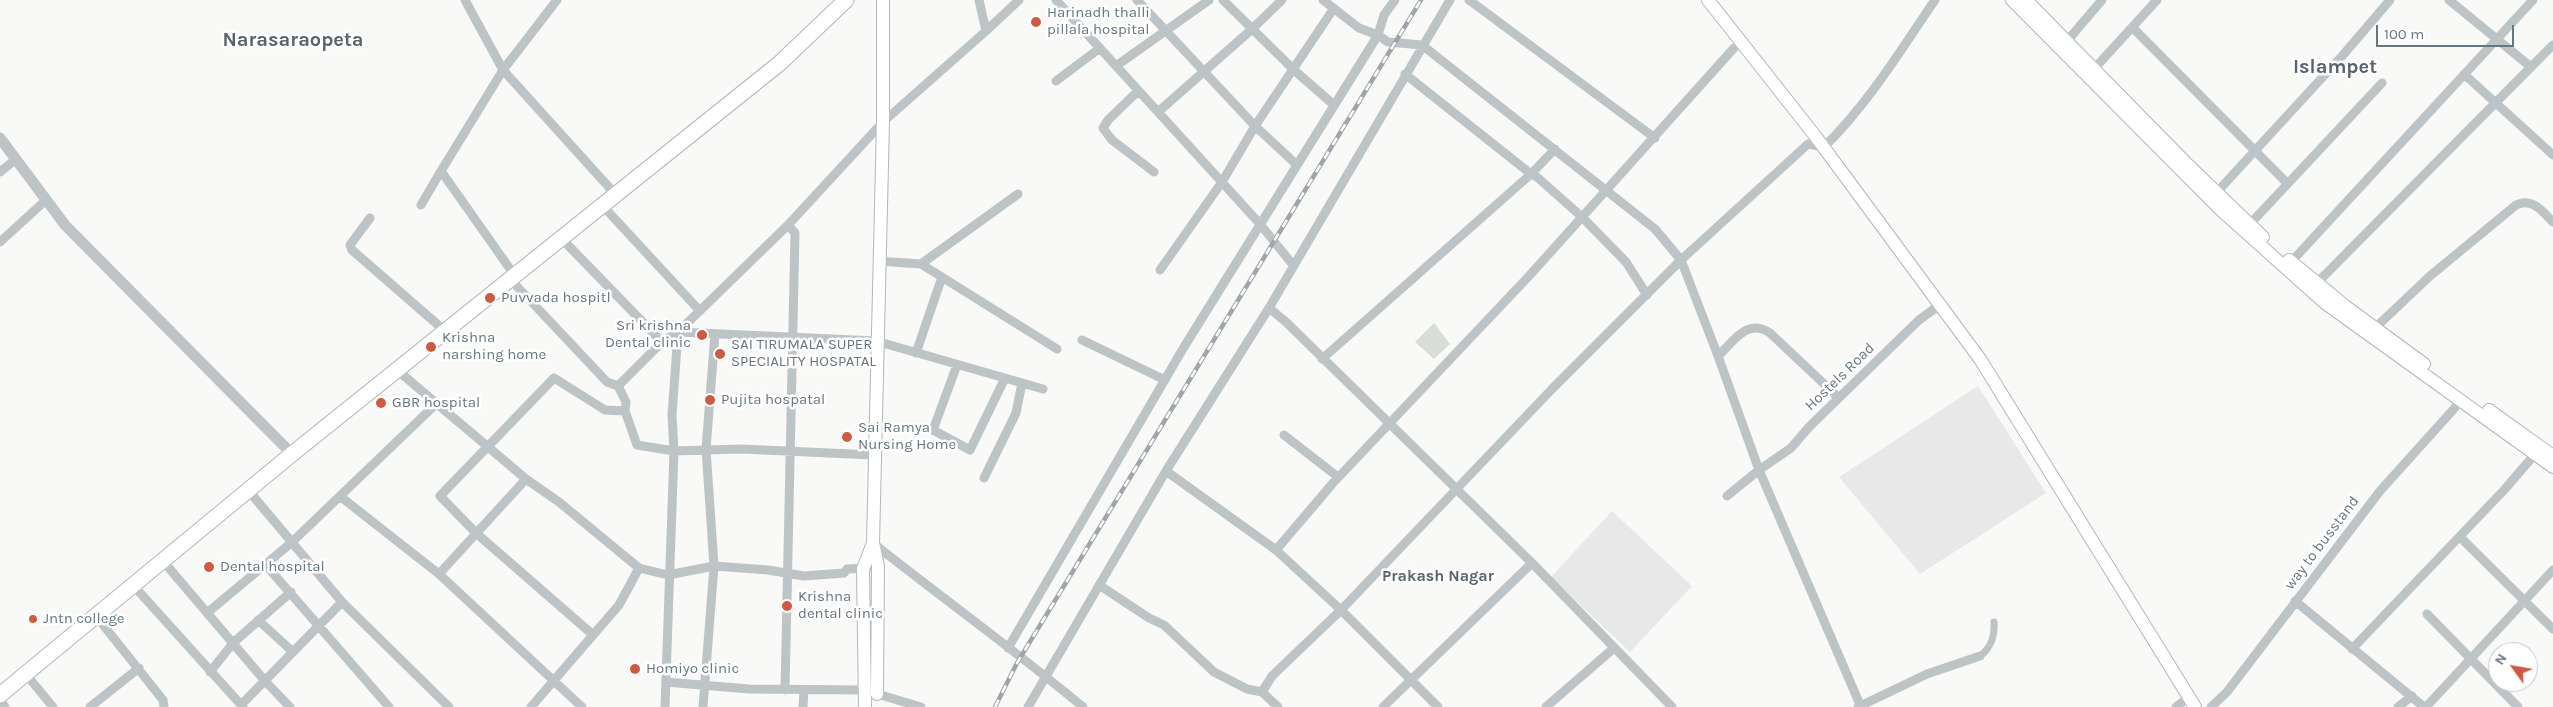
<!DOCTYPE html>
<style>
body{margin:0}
#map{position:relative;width:2553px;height:707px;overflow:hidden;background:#f9f9f7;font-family:Karla,sans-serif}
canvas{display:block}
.north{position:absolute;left:2488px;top:642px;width:50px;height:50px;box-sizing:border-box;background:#fff;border:1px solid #c2c8cc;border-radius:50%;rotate:302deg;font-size:14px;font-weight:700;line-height:20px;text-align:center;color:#66767f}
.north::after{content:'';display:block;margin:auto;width:18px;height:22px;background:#d1593f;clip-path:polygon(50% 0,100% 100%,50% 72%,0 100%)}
.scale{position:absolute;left:2376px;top:25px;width:138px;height:22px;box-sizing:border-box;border:2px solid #66767f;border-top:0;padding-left:6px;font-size:15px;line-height:18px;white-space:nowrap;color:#66767f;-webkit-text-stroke:4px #fff;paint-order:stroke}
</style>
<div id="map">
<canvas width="2553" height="707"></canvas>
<div class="north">N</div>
<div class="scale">100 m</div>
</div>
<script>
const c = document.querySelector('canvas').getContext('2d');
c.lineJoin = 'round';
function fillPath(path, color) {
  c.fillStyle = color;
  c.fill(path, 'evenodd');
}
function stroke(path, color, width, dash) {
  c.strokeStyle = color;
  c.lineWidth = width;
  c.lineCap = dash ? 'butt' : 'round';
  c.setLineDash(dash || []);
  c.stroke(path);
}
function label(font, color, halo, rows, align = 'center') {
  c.font = font + ' Karla,sans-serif';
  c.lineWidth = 5;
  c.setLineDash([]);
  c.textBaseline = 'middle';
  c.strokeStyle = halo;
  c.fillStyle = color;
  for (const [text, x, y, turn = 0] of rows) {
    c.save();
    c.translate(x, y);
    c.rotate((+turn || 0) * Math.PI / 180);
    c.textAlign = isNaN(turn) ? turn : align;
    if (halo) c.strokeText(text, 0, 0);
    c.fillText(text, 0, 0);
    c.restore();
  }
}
fillPath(new Path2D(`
 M1978 386 2046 493 1920 574 1839 477Z
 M1612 511 1692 586 1630 652 1551 577Z`), '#e7e8e7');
fillPath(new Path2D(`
 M1434 323 1450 344 1434 359 1415 342Z`), '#d9ddd7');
const secondary = new Path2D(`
 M1708 0 1816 137 1980 359 2195 707
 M2012 0 2221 210 2325 303 2553 467
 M2026 0 2186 163 2263 237
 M2289 260 2345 306 2424 364
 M2489 410 2553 456
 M877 694 878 566 873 543 883 122V0
 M865 707 863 569 873 543`);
const trunk = new Path2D(`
 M0 695 292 454 780 63 846 0`);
stroke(secondary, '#b1b7bb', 14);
stroke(trunk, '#b2b7ba', 17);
stroke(new Path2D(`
 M1980 656C1991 648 1995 635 1994 622`), '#bec3c6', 7);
stroke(new Path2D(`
 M465 0 503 70 616 195
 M979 0 986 31
 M1056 0 1260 224 1293 265
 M1137 0 1255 126 1297 165
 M1223 0 1294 70 1334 105
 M1323 0 1359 28 1378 35 1388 42 1422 45 1655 229 1681 260 1718 356 1759 470 1727 496
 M1469 0 1655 138
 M2449 0 2531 67 2553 45
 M2133 28 2287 183
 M2067 41 2102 0
 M1116 66 1209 0
 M2094 69 2157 0
 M1405 74 1531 174 1555 149
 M2465 75 2553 155
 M1056 81 1100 48
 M1138 91 1108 120 1103 128 1112 140 1154 172
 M1158 112 1251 30 1282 0
 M441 171 503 70 557 0
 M0 172 16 159
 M2217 192 2343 55 2390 0
 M421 205 441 171 515 276
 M602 205 700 311
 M370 218 350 245 352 250 445 331
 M2250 224 2382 83
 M561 238 662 342
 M0 242 46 200
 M878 261 921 264 1057 349
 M2291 262 2533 0
 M921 264 1018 194
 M1160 270 1222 182 1255 126 1334 8
 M510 279 607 382 618 386 626 402 625 411 637 445 674 451 665 707
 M2317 283 2531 67
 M1269 308 1286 322 1532 563 1672 707
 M2375 328 2430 276 2516 205C2532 197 2542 211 2553 222
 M678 332 876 341 1043 389
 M678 332 672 415 674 451 741 449 874 455
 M1082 340 1165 380
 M916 353 942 277
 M1718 356C1735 340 1747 318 1770 333L1839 398
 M1322 359 1531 174 1537 177 1582 217 1626 262 1647 295
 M957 365 933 430 970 450 1005 378
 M397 370 526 479 559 502 639 568 668 575 714 566 706 449 715 334
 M618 386 662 342 678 332 788 225 883 122 986 31 1019 0
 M1284 435 1338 477
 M1166 471 1276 550 1341 610 1438 707
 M984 478 1016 413 1022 383
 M248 490 342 602 449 707
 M341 497 439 574 582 707
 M2460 537 2553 629
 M873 543C942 598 1015 650 1083 707
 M1276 550 1333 483 1529 276 1734 48
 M163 561 265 681 290 707
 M265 564 389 707
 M439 574 526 479
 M133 585 243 707
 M1099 585 1149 618 1164 625 1214 672 1247 689 1262 692 1272 676 1341 610 1552 389 1681 260 1808 144 1824 147C1868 104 1900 51 1935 0
 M2295 601 2424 707
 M207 613 291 543 437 403
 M2427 614 2518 707
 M96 616 163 700 164 707
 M258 620 293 652
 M592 634 476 533 440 496 554 378 605 410 625 411
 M1008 648 1184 347 1378 35 1384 15 1395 0
 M2352 649 2505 489 2535 454
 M210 672 234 642 291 592
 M25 673 53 707
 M666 682 749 689 864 690 921 707
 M785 690 795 233 788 225
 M1262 692 1278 707
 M0 700 5 707
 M241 705 342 602
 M90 707 139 668
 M531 707 619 605 639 568
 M703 707 714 566 768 570 804 576 844 573 847 569 867 568
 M803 707 804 690
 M1028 707 1166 471 1269 308 1450 0
 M1383 707 1532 563
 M1546 707 1614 648
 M1858 707 1927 674 1980 656
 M1861 707 1759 470 1791 448 1809 427 1919 320 1941 304
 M2176 707 2189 697
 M2211 707 2227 692 2380 491 2461 401
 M2398 707 2412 696
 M2426 707 2553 570`), '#bec3c6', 9);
stroke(new Path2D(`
 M0 138 65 225 292 454`), '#bec3c6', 11);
stroke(secondary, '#fff', 12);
stroke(trunk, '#fff', 15);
const rail = new Path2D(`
 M995 707 1017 663 1421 0`);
stroke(rail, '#9fa6ab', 4.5);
stroke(rail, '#fff', 2.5, [8]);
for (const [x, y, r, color] of [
 [1036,22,6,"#d1593f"],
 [490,298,6,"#d1593f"],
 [702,335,6,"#d1593f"],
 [431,347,6,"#d1593f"],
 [720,354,6,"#d1593f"],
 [710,400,6,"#d1593f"],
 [381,403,6,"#d1593f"],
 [847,437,6,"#d1593f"],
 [209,567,6,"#d1593f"],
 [787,606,6,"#d1593f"],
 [33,619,5,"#d1593f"],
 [635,669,6,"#d1593f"]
]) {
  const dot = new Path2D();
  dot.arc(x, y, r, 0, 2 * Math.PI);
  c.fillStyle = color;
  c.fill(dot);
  stroke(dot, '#fff', 2);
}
label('15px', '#66767f', '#fff', [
 ["Harinadh thalli",1047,13],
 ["pillala hospital",1047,30],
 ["Puvvada hospitl",501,298],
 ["Sri krishna",691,326,"right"],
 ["Dental clinic",691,343,"right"],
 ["Krishna",442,338],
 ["narshing home",442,355],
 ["SAI TIRUMALA SUPER",731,345],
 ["SPECIALITY HOSPATAL",731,362],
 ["Pujita hospatal",721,400],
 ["GBR hospital",392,403],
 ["Sai Ramya",858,428],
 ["Nursing Home",858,445],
 ["Dental hospital",220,567],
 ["Krishna",798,597],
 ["dental clinic",798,614],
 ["Jntn college",43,619],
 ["Homiyo clinic",646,669]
], 'left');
label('15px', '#66767f', '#fff', [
 ["Hostels Road",1840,377,-44],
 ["way to busstand",2322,543,-53]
]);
label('bold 16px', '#58636a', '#fff', [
 ["Prakash Nagar",1438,576]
]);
label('bold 20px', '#58636a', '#fff', [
 ["Narasaraopeta",293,40],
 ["Islampet",2335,67]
]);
</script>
